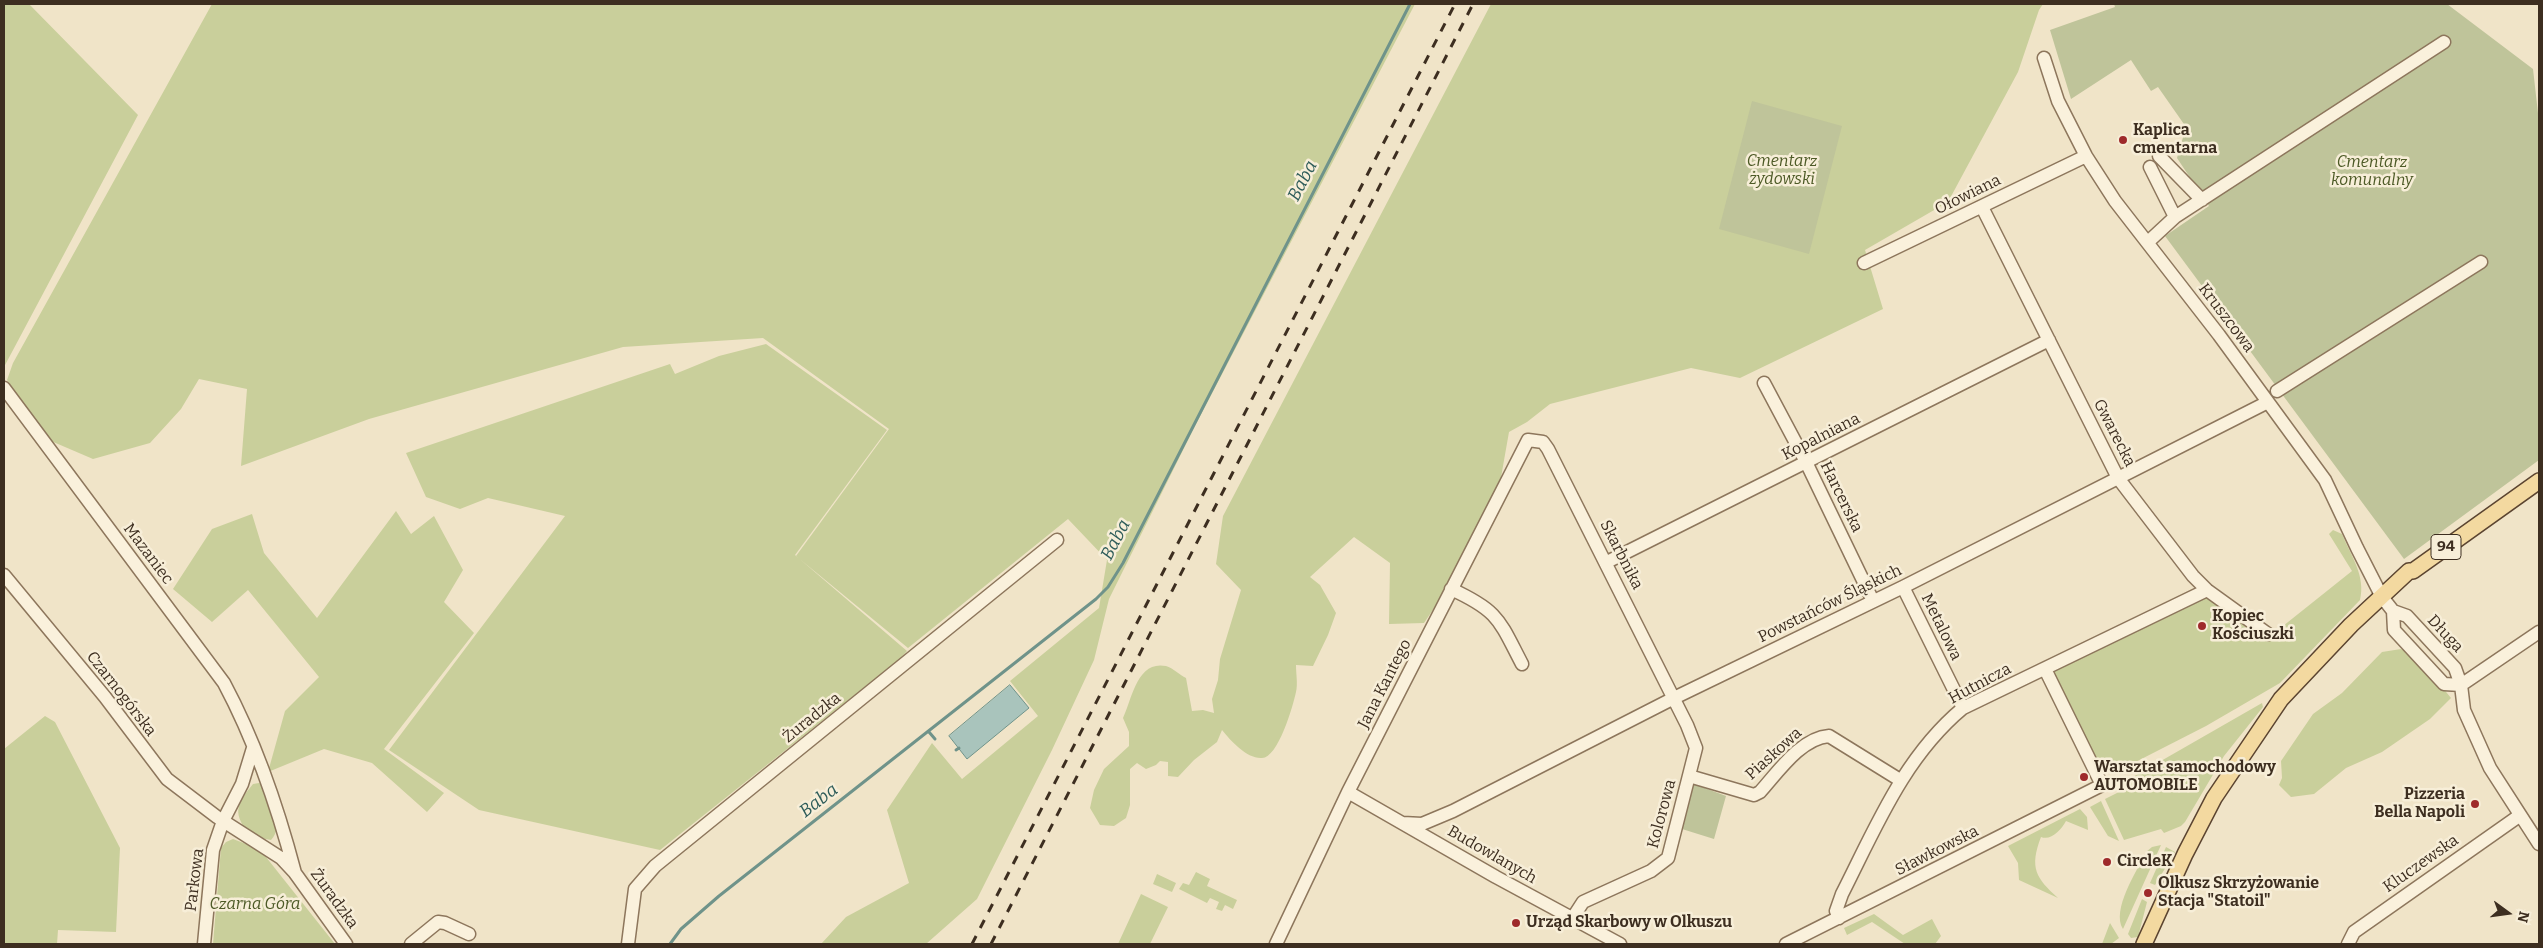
<!DOCTYPE html>
<meta charset="utf-8">
<style>
body{margin:0}
#map{position:relative;width:2543px;height:948px;overflow:hidden;background:#f0e4c8;font-family:Bitter,serif}
canvas{display:block}
.frame{position:absolute;inset:0;border:5px solid #3d2e20;pointer-events:none}
.north{position:absolute;left:2483px;top:888px;width:50px;height:50px;-webkit-text-stroke:4px #f7eed8;paint-order:stroke;rotate:104deg;font-size:14px;font-weight:700;line-height:20px;text-align:center;color:#3d2e20}
.north::after{content:'';display:block;margin:auto;width:18px;height:22px;background:#3d2e20;clip-path:polygon(50% 0,100% 100%,50% 72%,0 100%)}
</style>
<div id="map">
<canvas width="2543" height="948"></canvas>
<div class="frame"></div>
<div class="north">N</div>
</div>
<script>
const c = document.querySelector('canvas').getContext('2d');
c.lineJoin = 'round';
function fillPath(path, color) {
  c.fillStyle = color;
  c.fill(path, 'evenodd');
}
function stroke(path, color, width, dash) {
  c.strokeStyle = color;
  c.lineWidth = width;
  c.lineCap = dash ? 'butt' : 'round';
  c.setLineDash(dash || []);
  c.stroke(path);
}
function label(font, color, halo, rows, align = 'center') {
  c.font = font + ' Bitter,serif';
  c.lineWidth = 5;
  c.setLineDash([]);
  c.textBaseline = 'middle';
  c.strokeStyle = halo;
  c.fillStyle = color;
  for (const [text, x, y, turn = 0] of rows) {
    c.save();
    c.translate(x, y);
    c.rotate((+turn || 0) * Math.PI / 180);
    c.textAlign = isNaN(turn) ? turn : align;
    if (halo) c.strokeText(text, 0, 0);
    c.fillText(text, 0, 0);
    c.restore();
  }
}
fillPath(new Path2D(`
 M4 4H29L138 115 4 367Z
 M212 4H1415L1195 426 1109 599 1094 660 1052 750 977 899 926 944H821L846 917 909 883 887 810 932 743 962 779 1038 716 1010 681 1099 608 1107 560 1068 519 908 648 796 556 889 429 763 338 623 347 369 419 241 466 247 389 199 379 181 409 150 443 93 459 51 441 7 380 13 363Z
 M1491 4H2043L2039 10 2018 72 1948 202 1865 250 1883 309 1740 378 1691 368 1550 404 1527 422 1509 432 1500 483 1453 580 1424 623 1389 624 1390 563 1354 537 1310 577 1320 585 1336 613 1328 635 1313 666 1296 665C1296 674 1298 684 1296 692 1293 706 1278 758 1262 758 1247 759 1231 741 1222 730L1217 742 1194 760 1178 777 1168 776V762L1160 761 1156 765 1146 769 1137 763 1130 769V805L1126 818 1114 826 1100 825 1090 808 1094 790 1104 769 1129 746V732L1123 718C1132 699 1137 660 1166 666 1173 668 1180 675 1186 678L1192 711 1203 710 1214 713 1212 699 1218 680 1220 659 1241 590 1216 564 1223 516Z
 M766 344 887 430 795 555 907 651 900 659 660 850 479 810 389 750 565 516 488 498 460 509 426 497 406 453 670 364 675 374 719 356Z
 M396 511 411 534 434 516 463 570 444 602 474 633 384 749 444 793 427 812 372 763 324 749 268 772 285 711 319 677 248 590 212 622 173 589 212 529 252 514 264 553 317 618Z
 M2333 530 2342 534C2351 556 2366 576 2360 600L2280 683 2206 726 2114 773H2104L2054 675 2055 671 2208 597 2268 638 2352 571 2329 534Z
 M2401 649 2420 660 2451 698 2430 719 2382 752 2346 768 2314 794 2291 797 2279 785 2282 778 2281 761 2313 714 2342 693 2382 652Z
 M2262 703 2263 707 2224 756 2185 822 2181 826 2164 833 2161 829 2124 840 2105 799 2127 788 2126 781Z
 M45 716 55 722 120 848 116 932 58 930 57 944H4V749Z
 M259 783 264 786C270 802 285 826 271 840L250 836C233 813 235 806 253 784Z
 M2101 801 2119 841 2108 836 2090 807Z
 M2080 809 2087 817 2088 830 2066 821C2061 830 2051 841 2041 837 2029 868 2036 878 2058 898L2019 880 2018 863 2008 846Z
 M233 839 254 847 266 857 335 944H213L221 848 226 842Z
 M2161 845 2123 929C2111 910 2137 871 2146 852L2152 847Z
 M2166 847 2175 852 2155 885 2150 883Z
 M1196 872 1210 879 1207 886 1237 900 1233 909 1225 905 1222 911 1216 909 1219 902 1210 898 1207 903 1179 889 1183 883 1189 885Z
 M1157 874 1176 883 1172 892 1153 884Z
 M1141 894 1168 907 1150 944H1118Z
 M2142 899 2147 902 2138 937 2131 938 2128 934Z
 M1874 914 1903 935 1932 919 1941 936 1935 944H1905L1872 922 1847 935 1844 928Z
 M2110 923 2119 938 2111 944H2102Z`), '#c9cf9b');
fillPath(new Path2D(`
 M2114 4H2447L2533 69 2539 122V460L2404 559 2165 236 2209 206 2177 158 2186 127 2158 87 2151 91 2131 60 2071 99 2050 30 2115 7Z
 M1752 101 1842 126 1809 254 1719 229Z
 M1694 784 1726 796 1714 839 1682 829Z`), '#bfc49a');
const water = new Path2D(`
 M1010 685 1029 708 967 759 949 736Z`);
fillPath(water, '#a9c4bc');
stroke(water, '#6f938a', 1);
stroke(new Path2D(`
 M929 732 935 739
 M956 750 959 748
 M670 944 681 929 719 896 1096 599 1108 587 1123 563 1410 4`), '#6f938a', 3);
const minor = new Path2D(`
 M2044 58 2058 101 2086 156 2115 201 2219 335 2325 480 2357 548 2382 597 2393 611 2394 630 2444 684 2461 685
 M2159 156 2202 200
 M2150 167 2175 217
 M1982 207 2118 478 2193 576 2207 590 2268 634
 M2148 242 2175 217 2444 42
 M1864 263 2086 156
 M1764 383 1806 462 1873 601
 M4 388 224 683C256 743 278 808 295 873
 M2277 391 2481 262
 M1607 562 2049 340
 M4 575 105 697 167 779 217 817 281 858 295 873 346 944
 M1903 587 1963 708
 M1451 589C1499 611 1499 620 1522 664
 M2393 611 2407 616 2455 668 2461 685 2464 710 2490 768 2539 844
 M2461 685 2539 632
 M1689 776 1754 795 1760 792C1778 772 1801 738 1829 736L1900 780
 M1348 792 1496 877 1620 944
 M1403 823 1422 824 1453 811 1674 698 1903 587 2268 402
 M1839 918 1836 911 1842 894C1876 827 1904 757 1963 708L2207 590
 M204 944 213 850 223 821 242 784 253 748
 M411 944 438 922 445 923 469 934
 M628 944 635 889 655 866 1057 540
 M1276 944 1348 792 1528 440 1543 442 1548 449 1687 725 1696 748 1668 858 1651 871 1583 902 1572 919
 M1786 944 2102 785 2045 669
 M2348 944 2354 932 2519 816`);
const major = new Path2D(`
 M2144 944 2185 854 2214 798 2281 699 2351 625 2409 571H2413L2539 481`);
stroke(minor, '#8d765c', 15);
stroke(major, '#5b4430', 18);
stroke(minor, '#faf1dc', 12);
stroke(major, '#f3d9a0', 15);
stroke(new Path2D(`
 M972 944 1455 4
 M991 944 1473 4`), '#3d2e20', 3, [9, 9]);
for (const [x, y, r, color] of [
 [2123,140,5,"#9e2a2b"],
 [2202,626,5,"#9e2a2b"],
 [2084,777,5,"#9e2a2b"],
 [2475,804,5,"#9e2a2b"],
 [2107,862,5,"#9e2a2b"],
 [2148,893,5,"#9e2a2b"],
 [1516,923,5,"#9e2a2b"]
]) {
  const dot = new Path2D();
  dot.arc(x, y, r, 0, 2 * Math.PI);
  c.fillStyle = color;
  c.fill(dot);
  stroke(dot, '#f7eed8', 2);
}
for (const [x, y, w] of [
 [2446,547,30]
]) {
  const box = new Path2D();
  box.roundRect(x - w / 2, y - 12.5, w, 25, 4);
  c.fillStyle = '#f7eed8';
  c.fill(box);
  stroke(box, '#3d2e20', 1);
}
label('bold 15px', '#3d2e20', null, [
 ["94",2446,547]
]);
label('bold 16px', '#3d2e20', '#f7eed8', [
 ["Kaplica",2133,131],
 ["cmentarna",2133,149],
 ["Kopiec",2212,617],
 ["Kościuszki",2212,635],
 ["Warsztat samochodowy",2094,768],
 ["AUTOMOBILE",2094,786],
 ["Pizzeria",2465,795,"right"],
 ["Bella Napoli",2465,813,"right"],
 ["CircleK",2117,862],
 ["Olkusz Skrzyżowanie",2158,884],
 ["Stacja \"Statoil\"",2158,902],
 ["Urząd Skarbowy w Olkuszu",1526,923]
], 'left');
label('italic 16px', '#4d5a26', '#f7eed8', [
 ["Cmentarz",1782,162],
 ["żydowski",1782,180],
 ["Cmentarz",2372,163],
 ["komunalny",2372,181],
 ["Czarna Góra",255,905]
]);
label('16px', '#3d2e20', '#f7eed8', [
 ["Ołowiana",1968,195,-26],
 ["Kruszcowa",2226,318,53],
 ["Gwarecka",2114,433,63],
 ["Kopalniana",1821,437,-27],
 ["Harcerska",1841,497,64],
 ["Mazaniec",148,554,53],
 ["Skarbnika",1621,555,63],
 ["Powstańców Śląskich",1830,604,-26],
 ["Metalowa",1941,627,64],
 ["Długa",2445,634,47],
 ["Jana Kantego",1385,684,-63],
 ["Hutnicza",1980,684,-28],
 ["Czarnogórska",121,694,52],
 ["Żuradzka",812,718,-39],
 ["Piaskowa",1774,754,-42],
 ["Kolorowa",1662,814,-75],
 ["Sławkowska",1937,851,-27],
 ["Budowlanych",1492,855,30],
 ["Kluczewska",2421,864,-35],
 ["Parkowa",195,880,-83],
 ["Żuradzka",334,899,54]
]);
label('italic 18px', '#2f5d5a', '#f7eed8', [
 ["Baba",1303,181,-63],
 ["Baba",1116,540,-63],
 ["Baba",819,801,-38]
]);
</script>
